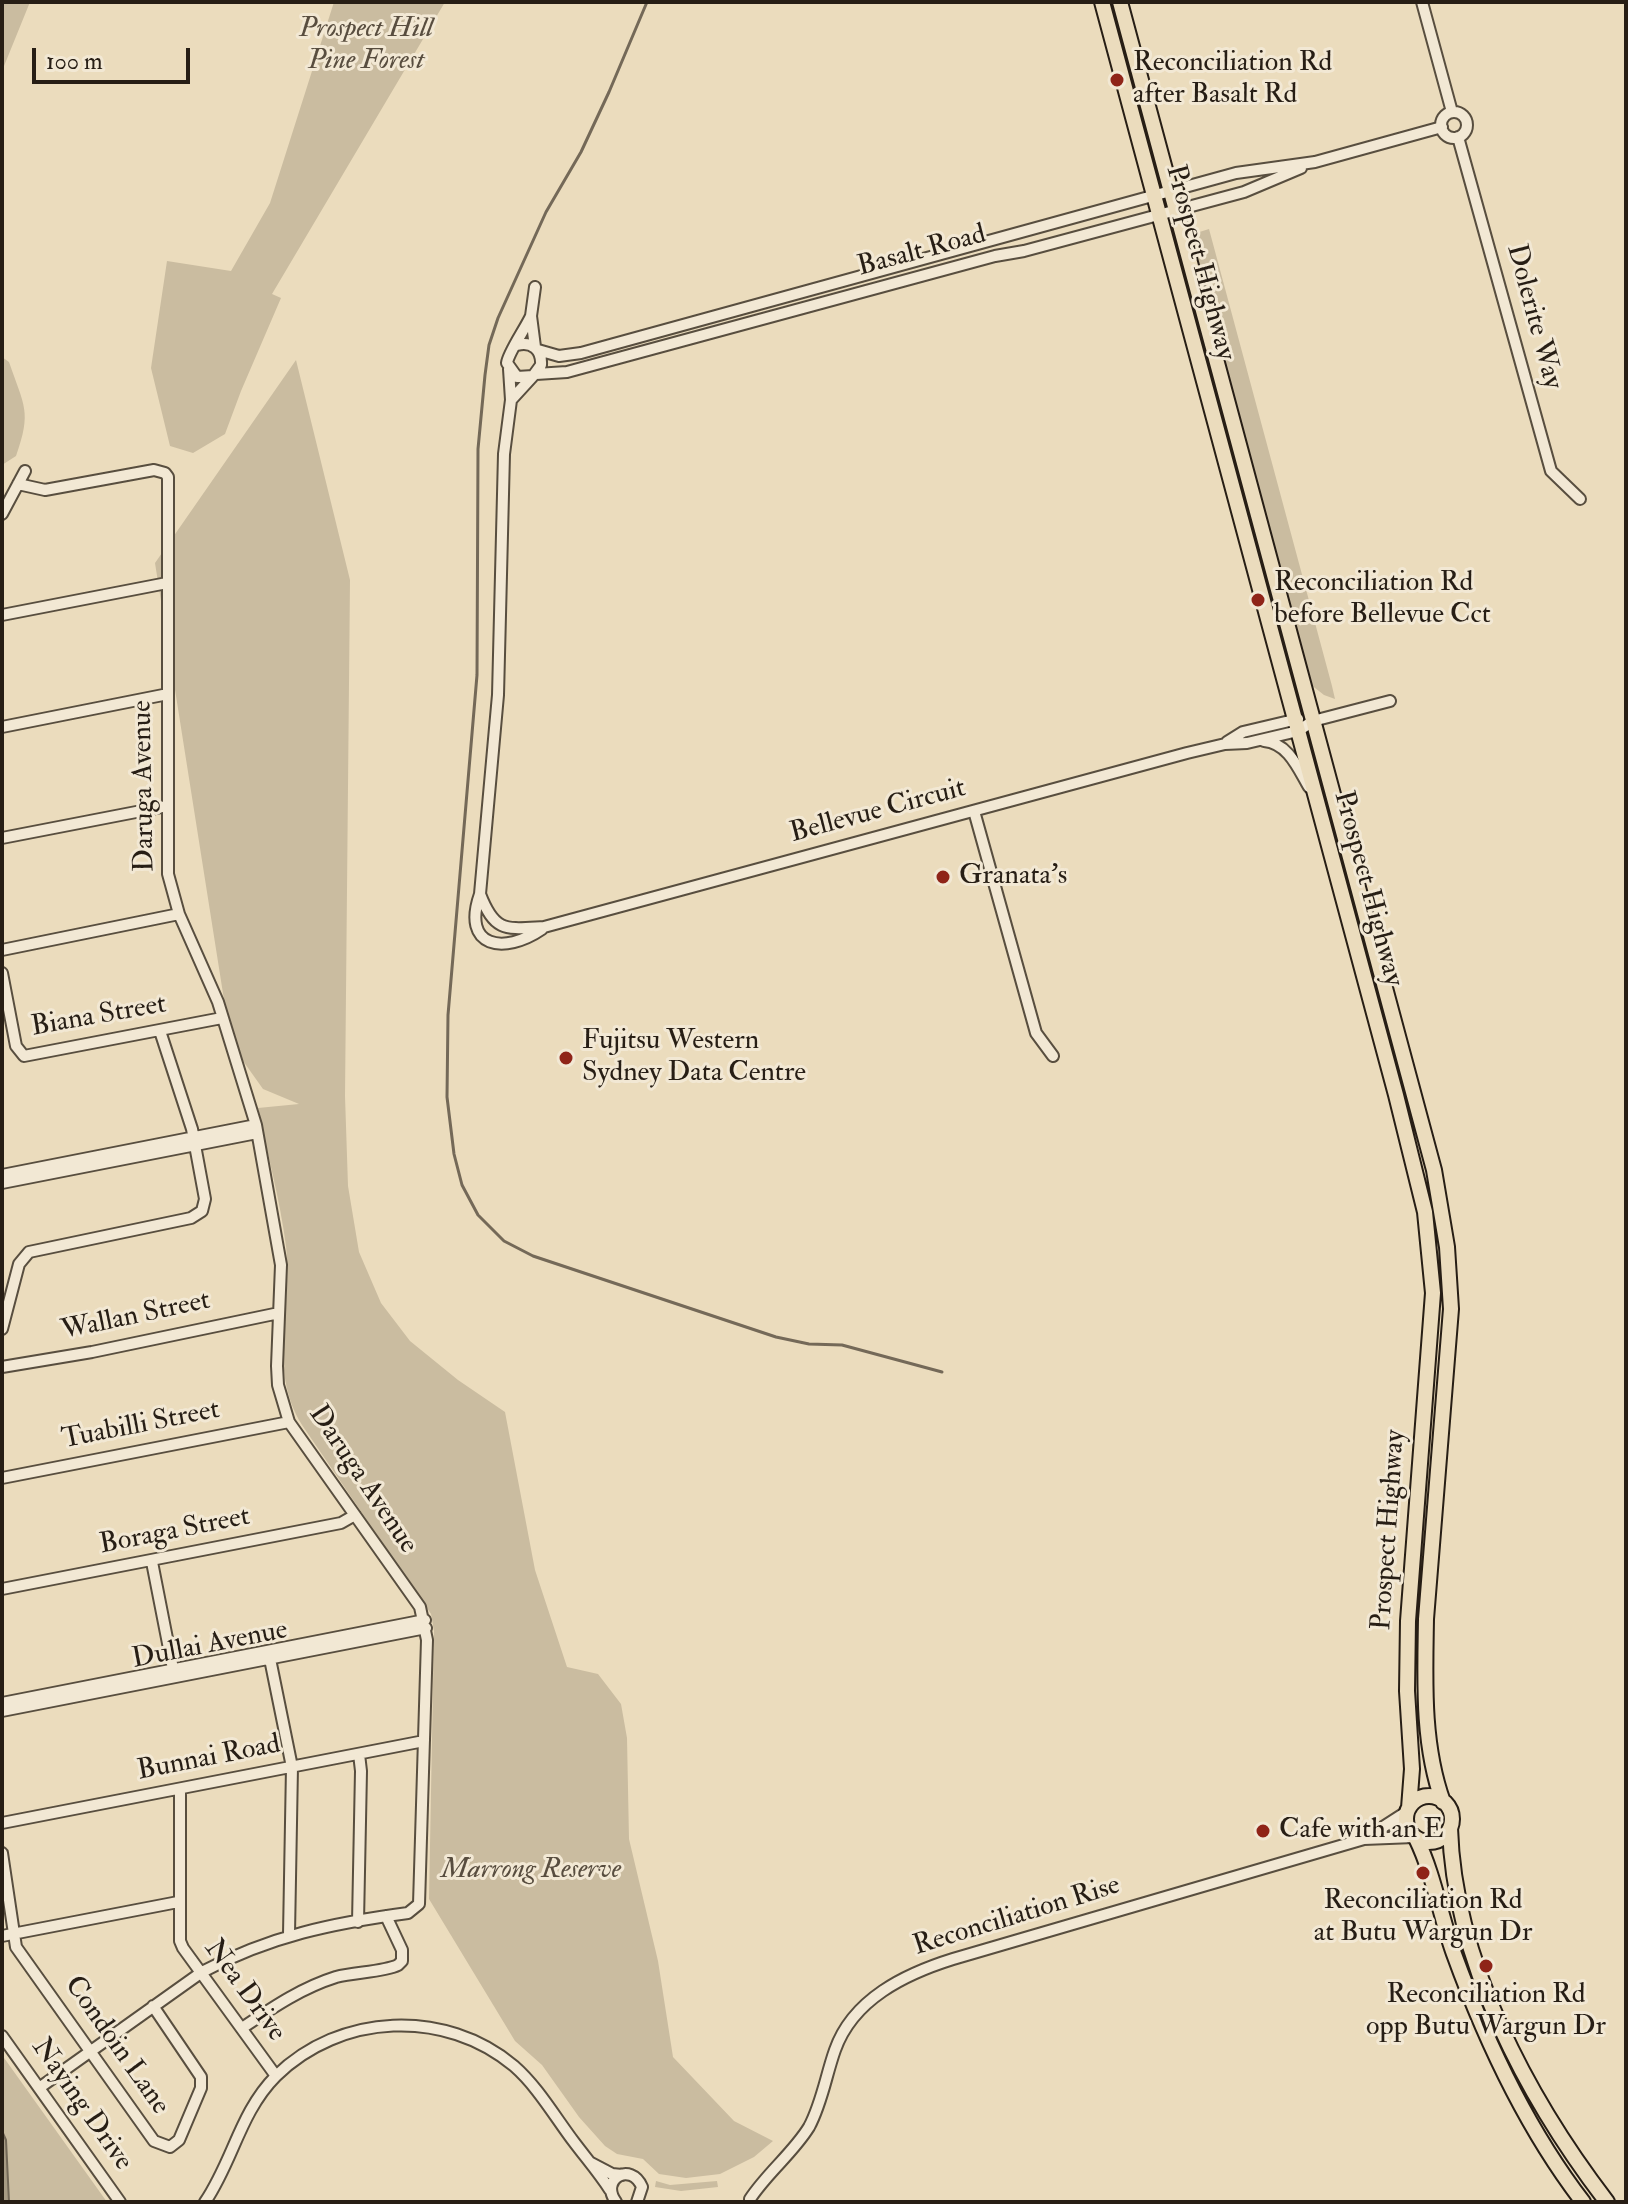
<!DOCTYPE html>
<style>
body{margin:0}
#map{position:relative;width:1628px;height:2204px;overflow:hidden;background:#ebdcbd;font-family:"IM FELL Double Pica",serif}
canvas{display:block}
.frame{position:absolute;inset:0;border:4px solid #271e15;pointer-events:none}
.scale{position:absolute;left:32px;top:48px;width:158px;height:36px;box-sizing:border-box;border:4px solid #271e15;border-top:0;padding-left:10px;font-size:24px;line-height:28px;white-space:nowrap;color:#271e15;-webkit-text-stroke:6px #f2e8d4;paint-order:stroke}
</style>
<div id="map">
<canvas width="1628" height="2204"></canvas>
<div class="frame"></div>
<div class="scale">100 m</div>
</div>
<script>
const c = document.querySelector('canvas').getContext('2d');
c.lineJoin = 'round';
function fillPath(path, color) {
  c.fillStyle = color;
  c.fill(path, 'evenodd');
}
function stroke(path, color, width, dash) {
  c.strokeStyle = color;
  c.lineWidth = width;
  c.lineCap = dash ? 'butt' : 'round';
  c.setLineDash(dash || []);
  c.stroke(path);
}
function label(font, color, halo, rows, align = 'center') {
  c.font = font + ' "IM FELL Double Pica",serif';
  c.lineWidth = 6;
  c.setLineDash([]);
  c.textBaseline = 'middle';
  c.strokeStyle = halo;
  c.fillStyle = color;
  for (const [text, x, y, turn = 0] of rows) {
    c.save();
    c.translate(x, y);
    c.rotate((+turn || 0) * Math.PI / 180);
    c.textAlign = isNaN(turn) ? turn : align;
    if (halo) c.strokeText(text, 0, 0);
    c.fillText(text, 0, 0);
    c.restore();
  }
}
fillPath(new Path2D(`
 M2 2H30L2 71Z
 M334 2H445L272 294 281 298 241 391 225 434 193 453 170 446 151 368 167 261 231 271 270 203Z
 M1209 229 1332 686 1335 699 1324 695 1310 684 1190 235Z
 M2 357 9 362C24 406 32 411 16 456L2 465Z
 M296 360 350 580 345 1096 348 1186 359 1252 381 1303 410 1341 458 1380 505 1412 535 1570 567 1667 598 1674 621 1704 627 1738 629 1839 658 1961 673 2057 734 2121 773 2141 754 2157 720 2174 686 2178 659 2174 643 2159 617 2154 605 2146 579 2117 542 2065 515 2041 429 1899 434 1631 431 1614 302 1425C267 1367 293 1309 286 1246 280 1199 267 1153 258 1108L299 1104 263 1089 231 1044 155 563Z
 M2 2055 107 2202H2Z
 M656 2181 670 2185 717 2181 718 2187 681 2191 655 2187Z`), '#cabca0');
const water = new Path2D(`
 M2 2131 6 2140 9 2202H2Z`);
fillPath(water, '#a89b84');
stroke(water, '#746958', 2);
stroke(new Path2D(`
 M647 2 609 92 581 152 546 212 498 318 489 345 485 375 478 449 477 675 448 1015 447 1097 454 1154 462 1185 478 1215 504 1241 533 1256 776 1337 809 1344 842 1345 942 1372`), '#746958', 3);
const minor = new Path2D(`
 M1422 2 1452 112
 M1441 125a13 13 0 1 1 26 0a13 13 0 1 1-26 0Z
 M1458 137 1551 471 1580 499
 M517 345C532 341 542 350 541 365L533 376 517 377 507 363C508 353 525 329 531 316
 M535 347 531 316 535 287
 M538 350 559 356 581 353 1236 173 1315 162 1442 127
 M509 369 511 400 504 454 498 695 480 894C461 948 504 955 542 929
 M536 374 567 372 995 256 1024 251 1244 192 1301 168
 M511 400 533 376
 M18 484 45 490 154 470 165 473 168 477V874L179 914 218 1002 256 1125 281 1265 277 1366 278 1385 289 1422 420 1607 427 1640 419 1904 408 1913C333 1923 270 1936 202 1972L39 2088
 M2 514 25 471
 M2 615 167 583
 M2 727 168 694
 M1264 741C1288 743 1298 768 1309 787
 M1227 742 1243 732 1298 719
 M974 811 1036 1033 1053 1056
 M2 838 167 806
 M480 894C495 933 506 929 544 927L1187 753 1225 744 1247 743 1298 731 1313 721 1390 701
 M2 950 179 914
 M2 973 16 1046 24 1056 222 1018
 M2 1175 256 1125
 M2 1183 257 1133
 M2 1329 19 1264 29 1252 191 1218 202 1211 205 1199 192 1129 160 1031
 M2 1367 92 1352 279 1313
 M2 1478 289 1422
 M152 1562 174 1674
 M2 1589 341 1523 355 1515
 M269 1654 292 1767 289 1934
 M2 1703 425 1620
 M2 1711 426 1628
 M180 1789V1941L183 1948 276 2076
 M2 1823 424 1741
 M1366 1838 1408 1811
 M2 1853 16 1947 154 2141 170 2147 179 2140 201 2088V2077L153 2006
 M358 1922 361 1771 359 1754
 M2 1936 178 1902
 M242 2028C272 2008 301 1988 336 1977 354 1972 384 1972 398 1965L402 1961V1950L386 1916
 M2 2036 120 2202
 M591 2163 612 2174 622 2175
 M750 2199C767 2173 793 2153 809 2127 822 2103 826 2075 835 2050 853 1999 905 1974 953 1959L1364 1839 1414 1837
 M205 2202C233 2161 240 2112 276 2076 340 2013 445 2008 514 2066 538 2087 555 2117 574 2142 586 2158 599 2173 610 2190
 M616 2202C599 2179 631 2161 642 2187L637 2202`);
const major = new Path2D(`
 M1102 2 1396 1095 1425 1212 1433 1293 1408 1621 1407 1691 1412 1769 1409 1808
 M1120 2 1434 1170 1447 1247 1451 1309 1426 1619C1425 1680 1422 1744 1443 1802
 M1406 1819a23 23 0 1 1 46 0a23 23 0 1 1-46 0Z
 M1450 1828C1454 1961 1528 2099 1607 2202
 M1416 1838C1434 1875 1440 1915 1454 1954 1486 2042 1526 2128 1583 2202`);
stroke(minor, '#584e3f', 14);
stroke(major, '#271e15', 18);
stroke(minor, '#f2e8d4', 10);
stroke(major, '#ebdcbd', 14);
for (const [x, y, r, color] of [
 [1117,80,8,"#8f2418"],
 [1258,600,8,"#8f2418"],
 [943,877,8,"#8f2418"],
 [566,1058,8,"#8f2418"],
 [1263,1831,8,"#8f2418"],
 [1423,1873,8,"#8f2418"],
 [1486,1966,8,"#8f2418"]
]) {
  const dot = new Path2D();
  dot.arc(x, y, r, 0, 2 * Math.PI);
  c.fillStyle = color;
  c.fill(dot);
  stroke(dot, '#f2e8d4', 3);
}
label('italic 28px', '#584d3f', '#f2e8d4', [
 ["Prospect Hill",366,30],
 ["Pine Forest",366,62],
 ["Marrong Reserve",531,1871]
]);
label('28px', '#271e15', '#f2e8d4', [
 ["Reconciliation Rd",1133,64],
 ["after Basalt Rd",1133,96],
 ["Reconciliation Rd",1274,584],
 ["before Bellevue Cct",1274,616],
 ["Granata's",959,877],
 ["Fujitsu Western",582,1042],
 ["Sydney Data Centre",582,1074],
 ["Cafe with an E",1279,1831],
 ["Reconciliation Rd",1423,1902,"center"],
 ["at Butu Wargun Dr",1423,1934,"center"],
 ["Reconciliation Rd",1486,1996,"center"],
 ["opp Butu Wargun Dr",1486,2028,"center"]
], 'left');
label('28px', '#271e15', '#f2e8d4', [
 ["Basalt Road",922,252,-15],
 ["Prospect Highway",1199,263,75],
 ["Dolerite Way",1533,317,75],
 ["Daruga Avenue",145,786,-91],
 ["Bellevue Circuit",878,812,-15],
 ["Prospect Highway",1367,889,75],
 ["Biana Street",99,1017,-10],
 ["Wallan Street",136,1317,-12],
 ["Tuabilli Street",141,1426,-11],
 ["Daruga Avenue",362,1480,56],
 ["Prospect Highway",1390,1530,-86],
 ["Boraga Street",175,1532,-11],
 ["Dullai Avenue",210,1646,-11],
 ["Bunnai Road",209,1759,-11],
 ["Reconciliation Rise",1017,1917,-17],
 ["Nea Drive",244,1991,54],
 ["Condoin Lane",116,2046,55],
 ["Naying Drive",81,2105,55]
]);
</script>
